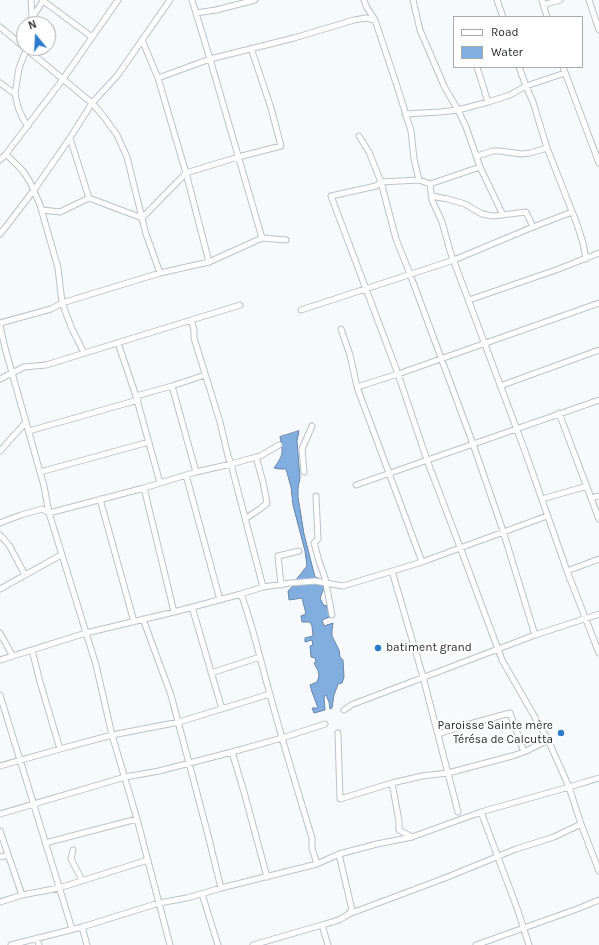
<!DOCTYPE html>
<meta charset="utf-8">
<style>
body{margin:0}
#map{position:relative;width:599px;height:945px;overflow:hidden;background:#f7fafd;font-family:Karla,sans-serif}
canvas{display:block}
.legend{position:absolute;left:453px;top:16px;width:130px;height:52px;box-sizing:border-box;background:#fff;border:1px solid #a9aaab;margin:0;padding:5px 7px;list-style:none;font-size:12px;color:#292b2e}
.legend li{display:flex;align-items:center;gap:8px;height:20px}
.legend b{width:20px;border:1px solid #a9aaab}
.north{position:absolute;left:16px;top:16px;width:40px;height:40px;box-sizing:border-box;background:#fff;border:1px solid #a9aaab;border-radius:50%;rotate:342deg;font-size:11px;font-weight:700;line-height:16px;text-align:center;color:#292b2e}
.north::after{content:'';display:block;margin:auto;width:14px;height:18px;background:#2d7ccc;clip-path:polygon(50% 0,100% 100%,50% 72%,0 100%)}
</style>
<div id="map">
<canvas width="599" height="945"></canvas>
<ul class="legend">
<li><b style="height:5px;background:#fff"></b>Road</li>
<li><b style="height:11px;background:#81addf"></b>Water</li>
</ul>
<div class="north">N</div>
</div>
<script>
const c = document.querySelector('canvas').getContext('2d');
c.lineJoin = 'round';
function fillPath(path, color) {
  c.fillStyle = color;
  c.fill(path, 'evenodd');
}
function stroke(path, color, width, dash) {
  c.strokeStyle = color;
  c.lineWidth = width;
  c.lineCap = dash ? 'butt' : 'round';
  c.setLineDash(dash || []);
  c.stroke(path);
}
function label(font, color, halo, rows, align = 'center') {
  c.font = font + ' Karla,sans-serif';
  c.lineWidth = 3.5;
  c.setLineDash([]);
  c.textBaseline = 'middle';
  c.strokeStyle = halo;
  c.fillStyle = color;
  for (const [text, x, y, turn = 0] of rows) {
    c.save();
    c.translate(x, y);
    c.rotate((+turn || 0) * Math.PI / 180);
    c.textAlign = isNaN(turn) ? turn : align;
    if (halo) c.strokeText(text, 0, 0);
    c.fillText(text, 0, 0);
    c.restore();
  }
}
const water = new Path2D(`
 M299 431 297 441 300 478 298 488V497L304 534 315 577 318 578V581H295L307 566 305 551 293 505 291 487 286 469H280L274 468C284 454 283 453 280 437Z
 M310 582 322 584 324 588 320 598 324 606 326 605C328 609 329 613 332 616L322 620 324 626 333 623 332 630V636L339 650 340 657 343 660 344 677 342 683 338 684 334 695 332 708 330 709 329 702 326 695 324 697 325 710 314 713 312 708H318L312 692 310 685 317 682C321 673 318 671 314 663L316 662 315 658 311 657 310 646 313 645 312 640 305 642V638L313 636 312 626 310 622H302L301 616 306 614 302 598 289 600 288 591 295 584Z`);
fillPath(water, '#81addf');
stroke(water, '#6786aa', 1);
const street = new Path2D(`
 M31 0 32 17
 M42 0 92 37
 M192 0 210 59 262 238
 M364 0 366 6 375 20 397 86 411 131 414 159 419 180 430 184 480 167
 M413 0 420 30 445 88 458 110 466 127 480 167 503 215
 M497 0 503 17
 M542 0 547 17
 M589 0 599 30
 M543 5 560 0
 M196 13 216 10 255 0
 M28 24 43 1
 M0 27 24 47
 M17 40 24 30
 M142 40 158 78 186 173 209 262
 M25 48 92 103 104 117 117 135 127 157 146 234 160 273
 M27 48 19 68 15 94 18 107 23 119 28 126
 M477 67 488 102
 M519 67 526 86 533 102 547 148 577 224 583 243 586 259
 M563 67 599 163
 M158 78 210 59 294 38 354 20 366 18 375 20
 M0 83 15 94
 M405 114 440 112 458 110 488 102 510 95 526 86 565 73
 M359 136 369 152 381 182 376 186 331 196 398 374 427 460 460 547 502 660 548 740 569 787 581 824 599 871
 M70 138 89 198
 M6 154 23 171 30 182 40 205 58 268 62 303 72 329 84 353
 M477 156 493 151H500L521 154 530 153 547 148
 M0 160 6 154 63 79 118 0
 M419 180 381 182 396 239 410 274 473 444 503 531 535 635
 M430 184 432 200 442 222 450 251 526 454 567 571 599 653
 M431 196 448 199 465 204 482 214 493 216 526 212 533 227
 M42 210 60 212 89 198 142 218 186 173 238 157 281 146 271 108 251 48
 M0 234 8 224 34 190 70 138 92 103 117 76 170 0
 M469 300 556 270 599 253
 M301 310 454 260 533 227 572 212
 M191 320 194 330V338L220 422 228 456 231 464 263 587
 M0 323 51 309 62 303 160 273 209 262 262 238 286 240
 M0 326 5 348 40 472 44 486 49 513 96 665 112 735 137 819 170 945
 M341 329 350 355 357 387 422 562
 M118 343 136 396 160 483
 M0 379 24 367 46 365 240 305
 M172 386 196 472
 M500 386 599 350
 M357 387 398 374 599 303
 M136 396 172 386 205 375
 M559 413 599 519
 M29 431 138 400
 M0 451 26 422
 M40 472 149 442
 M304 472 302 449 312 426
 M186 475 220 600
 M356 485 599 400
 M144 488 174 612
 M316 496 318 539 314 543 319 561 325 578 332 615
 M591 498 599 496
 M100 499 134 622
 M542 499 587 486
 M248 517 260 509 267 503 263 482 256 457
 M0 523 21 515 42 509 49 513 144 488 196 472 231 464 249 459 260 456 279 445
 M0 535 9 545 25 575
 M392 571 423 677 458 812
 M567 571 599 559
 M281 585 278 556 299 551
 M0 589 61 555
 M241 594C253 626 260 659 269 691 282 740 297 789 312 838V848L317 864
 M192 607 222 709
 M143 619 171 695 207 831 221 888
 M0 633 12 655
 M32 650 40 682 60 749
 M0 660 86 633 174 612 241 594 263 587 291 583 315 581 343 586 422 562 547 516
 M211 673 260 657
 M0 695 72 929
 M344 710 351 705 356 703 535 635 599 614
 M338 733 340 799 392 783 422 776 448 773 512 756 524 752 548 740
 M438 734 466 725 510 713 524 752
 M232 752 244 792 267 877
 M0 766 60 749 112 735 179 722 270 694
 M392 783 399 821V830L412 837
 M481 812 517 908 529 945
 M0 814 125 777 159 771 232 752 282 738 325 724
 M0 831 22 895
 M45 843 137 819
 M73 850 71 859 82 880
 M0 857 8 855
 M202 894 218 945
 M0 902 22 895 59 888 148 860
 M349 914 445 878 516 849 554 837 581 824
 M82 927 87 945
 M37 938 39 945
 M11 945 82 927 159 903 187 898 221 888 317 864 339 854 377 844 412 837 481 812 569 787 599 778
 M253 945 322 925
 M328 945 322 925C333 922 346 919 352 910L339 854
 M476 945 577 909 599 900`);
stroke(street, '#bbc2ca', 7);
stroke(street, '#fff', 5);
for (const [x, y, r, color] of [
 [378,648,4,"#2d7ccc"],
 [561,733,4,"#2d7ccc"]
]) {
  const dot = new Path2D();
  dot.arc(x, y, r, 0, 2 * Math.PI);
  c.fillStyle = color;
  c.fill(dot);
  stroke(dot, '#fff', 1.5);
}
label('12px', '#292b2e', '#fff', [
 ["batiment grand",386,648],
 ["Paroisse Sainte mère",553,726,"right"],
 ["Térésa de Calcutta",553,740,"right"]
], 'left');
</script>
